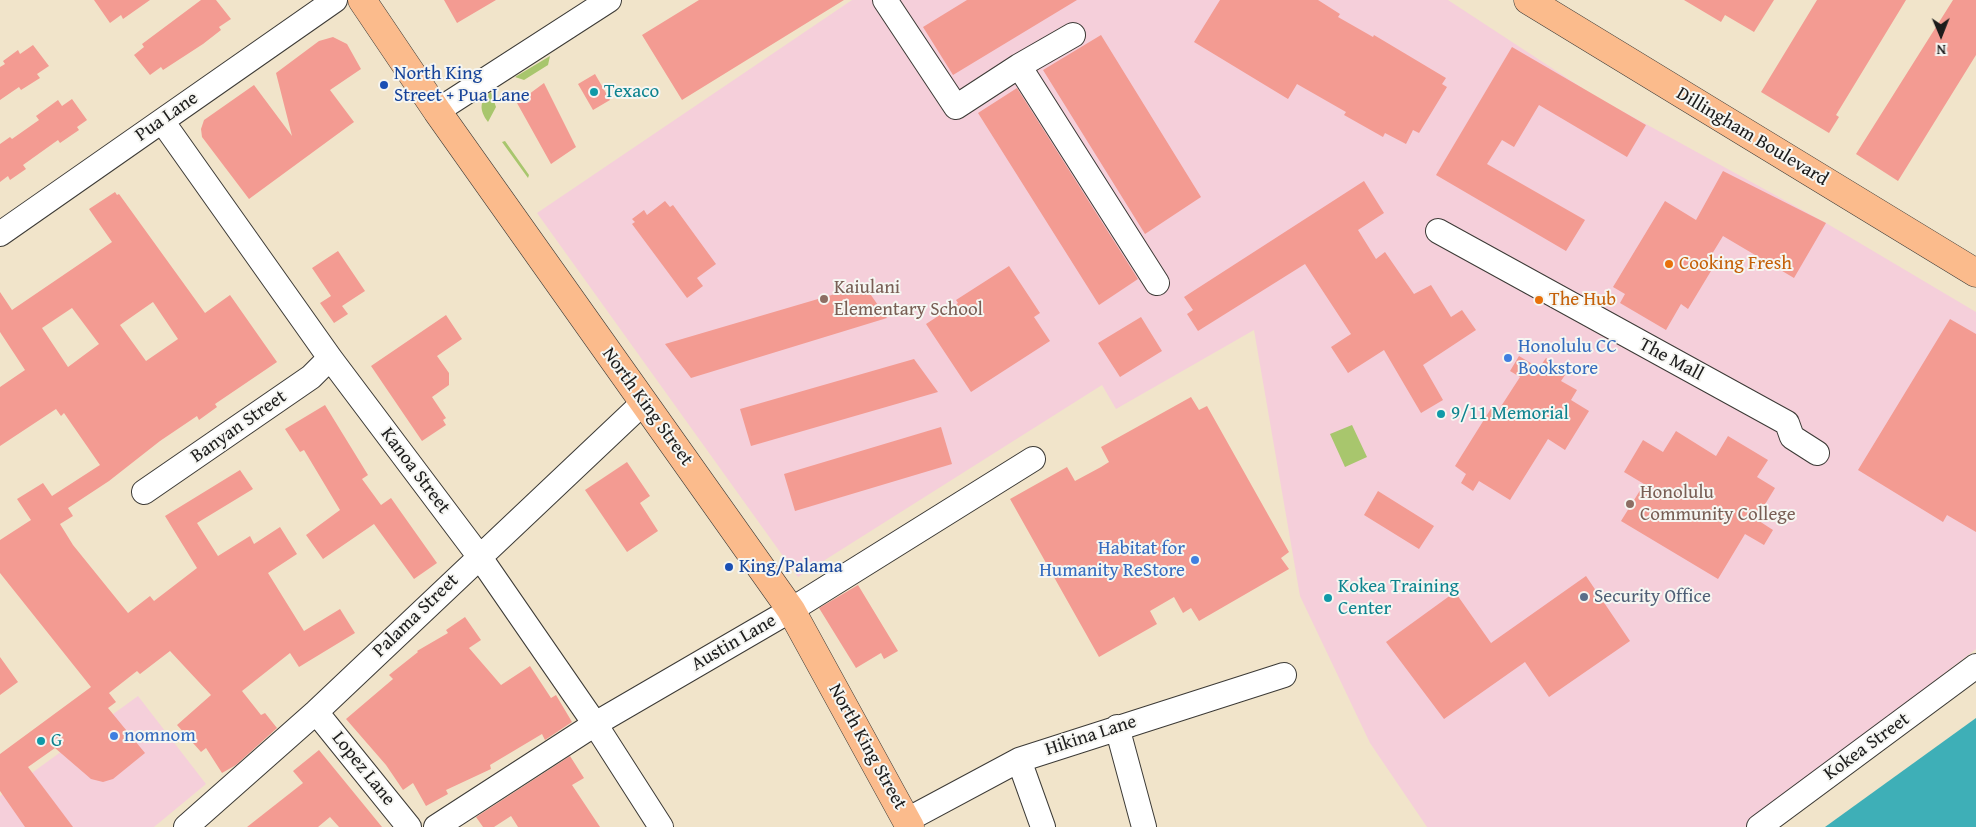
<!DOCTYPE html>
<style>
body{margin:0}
#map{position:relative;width:1976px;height:827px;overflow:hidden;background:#f1e4ca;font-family:"Gentium Book Plus",serif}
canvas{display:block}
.north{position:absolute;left:1916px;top:10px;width:50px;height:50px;-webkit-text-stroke:4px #f6f6f2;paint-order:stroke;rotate:179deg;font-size:14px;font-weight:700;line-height:20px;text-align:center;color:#1c1c1c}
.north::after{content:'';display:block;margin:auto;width:18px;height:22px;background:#1c1c1c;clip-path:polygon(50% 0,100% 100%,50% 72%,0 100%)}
</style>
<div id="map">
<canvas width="1976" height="827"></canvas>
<div class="north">N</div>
</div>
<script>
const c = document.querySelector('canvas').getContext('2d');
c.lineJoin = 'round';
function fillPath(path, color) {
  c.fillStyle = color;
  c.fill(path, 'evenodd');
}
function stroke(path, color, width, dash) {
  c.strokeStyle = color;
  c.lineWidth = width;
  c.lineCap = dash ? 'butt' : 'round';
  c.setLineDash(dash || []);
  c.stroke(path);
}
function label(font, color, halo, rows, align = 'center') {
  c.font = font + ' "Gentium Book Plus",serif';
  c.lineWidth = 4;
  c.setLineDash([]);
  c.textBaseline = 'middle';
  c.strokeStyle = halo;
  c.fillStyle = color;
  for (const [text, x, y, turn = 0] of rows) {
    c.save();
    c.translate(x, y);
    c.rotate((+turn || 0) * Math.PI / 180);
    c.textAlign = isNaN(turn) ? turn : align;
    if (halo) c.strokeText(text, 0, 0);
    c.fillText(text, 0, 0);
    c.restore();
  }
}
fillPath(new Path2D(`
 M852 0H1448L1593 95 1826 223 1976 312V649L1745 827H1427L1370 743 1300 596 1254 330 1116 409 1102 385 798 577 537 213Z
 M138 696 206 784 154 827H0V796Z`), '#f5cfda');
fillPath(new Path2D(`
 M550 56 548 65 524 80 515 77Z
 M491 92 496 107 488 122C479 110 479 101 491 92Z
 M505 141 529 175 528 178 502 142Z
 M1352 425 1367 457 1345 467 1330 434Z`), '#a8c66d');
fillPath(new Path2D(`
 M1976 718V827H1825Z`), '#3eafb7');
fillPath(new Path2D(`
 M94 0H150L123 19 121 15 110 23Z
 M201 0H216L231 19 219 27 221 30 203 44 163 70 161 67 150 75 134 55 144 47 142 44Z
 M444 0H496L457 23Z
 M699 0H844L682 100 642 35Z
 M967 0H1077L953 75 923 27Z
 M1220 0H1318L1340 14 1338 17 1373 37 1374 35 1446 78 1442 84 1447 87 1419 133 1413 130 1406 144 1385 133 1383 137 1344 115 1346 112 1297 84 1288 99 1194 42Z
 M1684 0H1774L1754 32 1725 15 1721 22Z
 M1817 0H1906L1836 115 1839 117 1829 133 1761 92Z
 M1953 0H1976V55L1898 181 1856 154Z
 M1101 35 1201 197 1145 234 1043 70Z
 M333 37 347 44 361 69 330 90 354 122 249 199 202 137 201 129 204 120 254 85 292 136 276 73 319 41Z
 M33 45 49 66 37 74 40 78 21 90 19 87 0 100V67L5 64 3 61 18 50 20 54Z
 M1512 47 1646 125 1627 157 1539 105 1514 147 1502 140 1487 164 1585 220 1566 251 1436 175Z
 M595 74 610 100 593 110 578 84Z
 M544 83 576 147 551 164 517 103Z
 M1017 88 1138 279 1099 305 978 113Z
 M72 99 87 120 77 127 79 130 60 143 58 140 23 165 26 169 10 180 8 176 0 182V144L10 137 12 139 39 120 36 116 58 100 62 106Z
 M1723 171 1826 223 1794 278 1723 236 1704 267 1711 271 1688 309 1681 304 1666 330 1620 303 1625 294 1613 287 1665 201 1696 220Z
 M1364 181 1384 213 1358 230 1376 259 1385 252 1414 294 1431 285 1451 317 1462 310 1476 330 1423 365 1443 400 1421 413 1384 350 1348 373 1331 347 1351 334 1305 264 1198 331 1187 314 1193 310 1184 297Z
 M115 192 117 195 119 194 205 313 230 295 277 362 215 404 217 407 199 420 197 416 160 441 109 481 68 508 73 516 60 524 73 545 128 613 150 596 154 601 197 568 165 516 240 470 253 489 197 523 218 556 250 536 254 544 280 527 297 554 268 573 304 631 340 609 355 633 299 667 290 653 242 691 261 715 265 713 277 728 236 765 222 773 206 748 201 752 177 725 211 695 170 651 140 674 137 671 109 693 116 702 108 708 145 753 113 779 103 782 91 779 55 748 28 767 73 827H25L0 791V754L91 687 0 573V540L31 520 17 499 43 483 52 496 100 465 64 413 61 416 56 409 0 446V387L25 370 0 332V292L12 310 112 242 89 209ZM153 302 178 339 146 361 120 325ZM72 308 99 344 68 367 42 328Z
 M665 201 670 207 673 205 716 264 697 278 703 286 687 298 632 224 635 222 632 219 644 210 647 215Z
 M338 251 365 291 342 306 348 314 334 323 320 303 331 296 312 268Z
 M1009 266 1040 313 1034 317 1050 341 971 392 926 324 958 303 956 300Z
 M866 288 887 318 691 378 665 344 852 289Z
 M446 315 462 339 437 356 449 373V385L432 397 446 418 443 420 446 425 422 441 371 366Z
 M1141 317 1162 351 1120 377 1098 343Z
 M1950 319 1976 334V532L1947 515 1943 522 1858 470Z
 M1519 356 1539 368 1546 358 1567 372 1561 381 1577 390 1571 400 1589 411 1565 450 1548 439 1510 500 1479 481 1473 491 1461 483 1466 474 1455 466 1492 407 1498 411 1520 377 1510 371Z
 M914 359 938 392 751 446 740 409Z
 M1191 397 1199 410 1207 406 1289 552 1281 558 1289 569 1199 621 1191 608 1183 613 1174 597 1150 611 1157 624 1099 657 1010 499 1067 467 1075 481 1101 467 1109 462 1101 447Z
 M325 405 368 475 362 479 381 505 391 498 437 563 414 579 374 524 323 559 306 535 340 510 304 450 300 452 285 429Z
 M941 427 952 464 795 511 784 474Z
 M1676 431 1716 456 1728 436 1768 460 1757 477 1775 488 1756 519 1773 530 1764 545 1745 534 1718 579 1621 521 1644 484 1624 472 1643 440 1663 452Z
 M627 462 650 496 640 503 658 531 627 552 585 490Z
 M1378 491 1434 526 1419 549 1364 515Z
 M1586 576 1630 641 1549 697 1525 662 1444 719 1386 642 1455 592 1491 643Z
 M858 585 898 651 884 659 881 653 856 668 819 608Z
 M465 617 481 640 469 648 501 685 530 666 551 698 556 695 572 722 545 740 542 734 490 765 491 769 446 790 448 794 426 806 413 783 403 790 386 765 346 719 393 679 389 675 418 652 417 651 448 633 446 630Z
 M0 657 18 682 0 695Z
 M319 750 382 827H339L330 817 318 827H247L303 783 293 771Z
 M570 756 584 778 572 785 600 827H518L511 816 494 827H483L476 817Z`), '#f39b92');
const minor = new Path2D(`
 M885 0 956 107 1019 66 1157 283
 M1019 66 1073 35
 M437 111 609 0
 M162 121 330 358 479 556 595 724 661 827
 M1438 231 1787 423 1792 437 1817 453
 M0 234 335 0
 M144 492 311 377 330 358
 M316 712 409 827
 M1117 727 1144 827
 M1019 760 1043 827
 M907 820 1019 760 1284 675
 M186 827 316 712 644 402
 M436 827 595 724 791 610 1033 459
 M1759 827 1976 666`);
const major = new Path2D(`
 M362 0 437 111 791 610 910 827
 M1528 0 1976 273`);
stroke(minor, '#3c3a36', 26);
stroke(major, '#3c3a36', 29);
stroke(minor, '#fff', 24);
stroke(major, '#fbbb8c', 28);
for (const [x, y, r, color] of [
 [384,85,5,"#1a4fb4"],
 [594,92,5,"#0f9aa8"],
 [1669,264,5,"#e8710a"],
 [824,299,5,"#8d6e63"],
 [1539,300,5,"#e8710a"],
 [1508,358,5,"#3f7fe0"],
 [1441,414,5,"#0f9aa8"],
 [1630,504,5,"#8d6e63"],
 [1195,560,5,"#3f7fe0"],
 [729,567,5,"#1a4fb4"],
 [1584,597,5,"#5c6f8a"],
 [1328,598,5,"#0f9aa8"],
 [114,736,5,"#3f7fe0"],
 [41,741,5,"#0f9aa8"]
]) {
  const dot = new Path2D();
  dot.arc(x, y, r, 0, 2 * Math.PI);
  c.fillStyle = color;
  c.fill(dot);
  stroke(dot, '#f6f6f2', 2);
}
label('19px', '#164399', '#f6f6f2', [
 ["North King",394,74],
 ["Street + Pua Lane",394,96],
 ["King/Palama",739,567]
], 'left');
label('19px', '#0d838f', '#f6f6f2', [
 ["Texaco",604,92],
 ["9/11 Memorial",1451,414],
 ["Kokea Training",1338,587],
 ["Center",1338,609],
 ["G",51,741]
], 'left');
label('19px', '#1c1c1c', '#f6f6f2', [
 ["Pua Lane",167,117,-35],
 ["Dillingham Boulevard",1752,137,31],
 ["The Mall",1671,360,28],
 ["North King Street",647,407,54],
 ["Banyan Street",239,427,-35],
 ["Kanoa Street",415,471,53],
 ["Palama Street",416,616,-44],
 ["Austin Lane",734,643,-30],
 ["Hikina Lane",1091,736,-18],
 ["North King Street",867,747,61],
 ["Kokea Street",1867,747,-36],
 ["Lopez Lane",363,769,51]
]);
label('19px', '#c56008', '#f6f6f2', [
 ["Cooking Fresh",1679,264],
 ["The Hub",1549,300]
], 'left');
label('19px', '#785e54', '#f6f6f2', [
 ["Kaiulani",834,288],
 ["Elementary School",834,310],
 ["Honolulu",1640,493],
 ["Community College",1640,515]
], 'left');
label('19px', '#366cbe', '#f6f6f2', [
 ["Honolulu CC",1518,347],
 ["Bookstore",1518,369],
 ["Habitat for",1185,549,"right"],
 ["Humanity ReStore",1185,571,"right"],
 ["nomnom",124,736]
], 'left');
label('19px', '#4e5e75', '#f6f6f2', [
 ["Security Office",1594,597]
], 'left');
</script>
